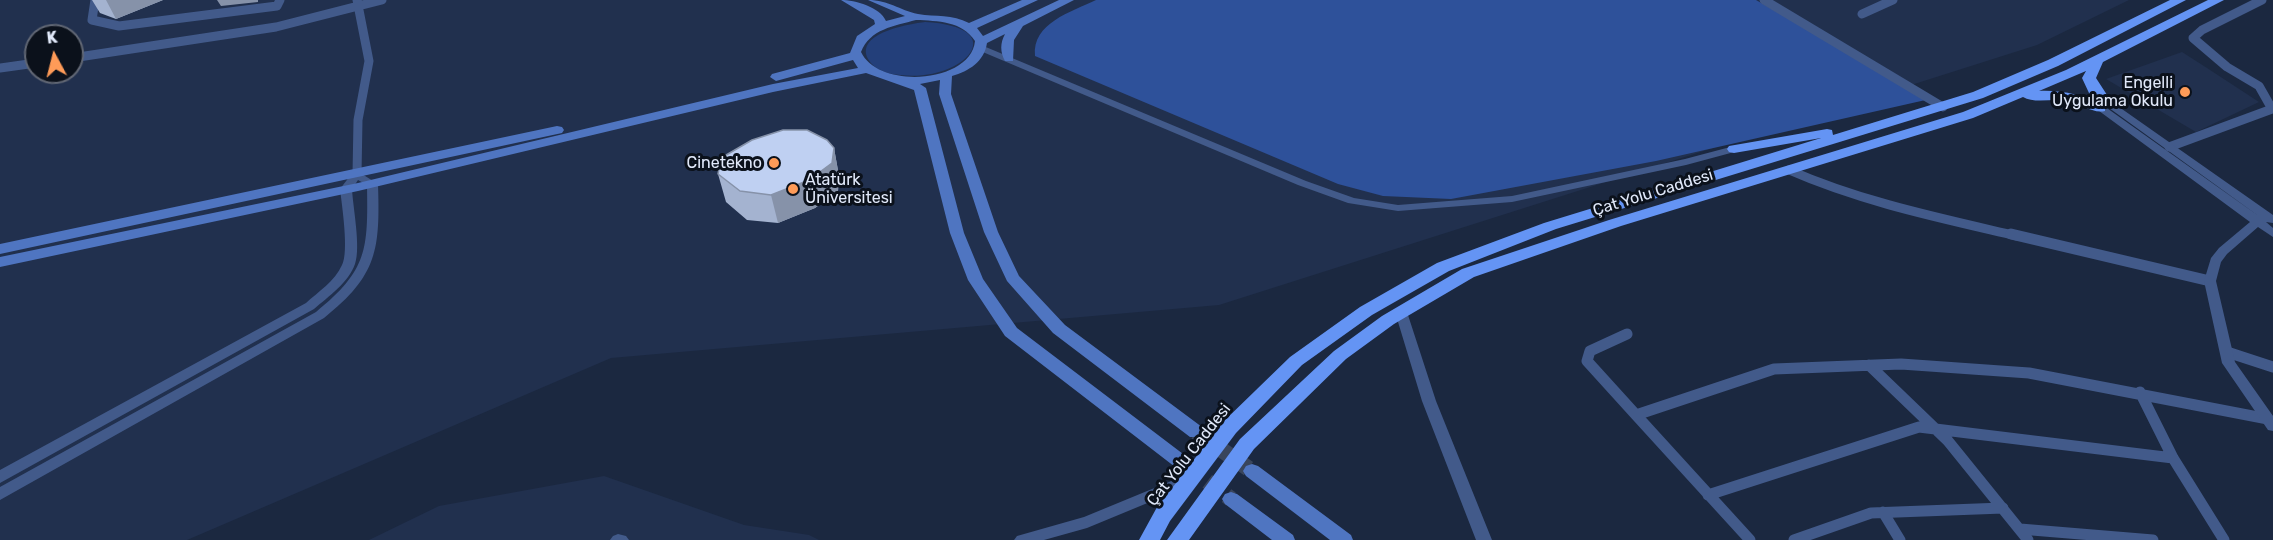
<!DOCTYPE html>
<meta charset="utf-8">
<style>
body{margin:0}
#map{position:relative;width:2273px;height:540px;overflow:hidden;background:#1b2840;font-family:Rubik,sans-serif}
canvas{display:block}
.north{position:absolute;left:24px;top:24px;width:60px;height:60px;box-sizing:border-box;background:#0b111b;border:2px solid #616774;border-radius:50%;rotate:353deg;font-size:16px;font-weight:700;line-height:24px;text-align:center;color:#e1e9fa}
.north::after{content:'';display:block;margin:auto;width:21px;height:27px;background:#fe9b58;clip-path:polygon(50% 0,100% 100%,50% 72%,0 100%)}
</style>
<div id="map">
<canvas width="2273" height="540"></canvas>
<div class="north">K</div>
</div>
<script>
const c = document.querySelector('canvas').getContext('2d');
c.lineJoin = 'round';
function fillPath(path, color) {
  c.fillStyle = color;
  c.fill(path, 'evenodd');
}
function stroke(path, color, width, dash) {
  c.strokeStyle = color;
  c.lineWidth = width;
  c.lineCap = dash ? 'butt' : 'round';
  c.setLineDash(dash || []);
  c.stroke(path);
}
function label(font, color, halo, rows, align = 'center') {
  c.font = font + ' Rubik,sans-serif';
  c.lineWidth = 6;
  c.setLineDash([]);
  c.textBaseline = 'middle';
  c.strokeStyle = halo;
  c.fillStyle = color;
  for (const [text, x, y, turn = 0] of rows) {
    c.save();
    c.translate(x, y);
    c.rotate((+turn || 0) * Math.PI / 180);
    c.textAlign = isNaN(turn) ? turn : align;
    if (halo) c.strokeText(text, 0, 0);
    c.fillText(text, 0, 0);
    c.restore();
  }
}
fillPath(new Path2D(`
 M0 0H2129L2037 45 1219 305 611 358 187 540H0ZM36 36H72V72H36Z
 M2182 52 2207 68 2259 102 2196 132 2106 79Z
 M604 476 744 525 809 535 819 540H369L439 506Z`), '#21304e');
fillPath(new Path2D(`
 M925 22C1015 27 963 83 900 75 889 74 874 70 868 59 855 33 909 24 925 22Z`), '#233f7a');
fillPath(new Path2D(`
 M1096 0H1756L1930 99 1656 161 1451 199 1383 196 1338 184 1035 56C1032 23 1071 12 1096 0Z`), '#2e519a');
stroke(new Path2D(`
 M1196 432 1252 471
 M1188 467 1231 499`), '#39455c', 16, [16, 8]);
stroke(new Path2D(`
 M95 0 92 20 119 26 277 6 280 0
 M357 0 369 61 358 120 357 174
 M1764 0 1943 107
 M1862 14 1893 0
 M72 58 276 27 382 0
 M0 68 36 63
 M2169 147 2272 109 2259 86 2227 67 2193 38 2202 30 2262 0
 M1789 170C1862 202 1940 218 2017 236`), '#425a8a', 9);
stroke(new Path2D(`
 M2011 234 2210 281
 M1627 334 1590 351 1587 361 1636 415
 M2227 352 2273 367
 M1869 365 1948 441 2028 540
 M2140 392 2173 458 2224 540
 M1708 495 1919 427 2173 458
 M1883 512 1900 540
 M2020 529 2153 540
 M1750 540 1636 415 1774 369 1901 364 2029 373 2268 419
 M1794 540 1871 513 2003 508`), '#425a8a', 11);
fillPath(new Path2D(`
 M981 45 1306 181 1354 198 1398 205 1512 196 1685 159 1734 146 1739 149 1738 151 1686 165 1512 202 1398 211 1348 203 1298 185 978 50 976 48Z
 M2102 95 2273 215V223L2266 222 2273 228V237L2258 227 2227 254 2221 262 2216 281 2235 362 2273 416V431L2268 430 2222 363 2204 281 2211 258 2219 248 2250 222 2095 108 2096 106H2104L2260 217 2098 100V96Z
 M357 171 378 184C380 249 378 275 324 318L0 500V487L316 312C368 270 368 249 367 185L358 180 352 189C353 208 361 247 355 264 349 282 328 297 314 309L0 483V470L306 303C318 292 335 281 342 265 349 252 342 206 340 189L353 172Z
 M1401 308 1407 312 1436 401 1492 540H1476L1422 401 1395 312Z
 M1186 475 1191 477 1193 481 1191 485 1087 528 1044 540H1014L1017 536 1084 517Z
 M618 534 626 536 629 540H610L613 536Z`), '#425a8a');
fillPath(new Path2D(`
 M841 0C855 0 880 7 886 21L905 16 868 0C889 0 899 10 918 14 936 17 952 14 969 23L1022 0H1038L977 28 983 36 1059 0H1074L1023 26 1014 40 1013 61H1005C1000 52 1000 43 1005 34L987 43C984 62 969 71 952 76L951 94 998 232 1019 276 1065 325 1202 427 1205 432 1202 437H1190L1053 333 1007 281 984 232 939 94 940 80 920 84 926 88 964 233 983 279 1017 328 1191 460 1194 465 1191 470 1185 472 1179 470 1005 336 968 280 950 233 914 90 866 73 773 92 358 191 0 267V257L358 183 773 84 858 68 853 60 776 81 770 77 772 74 850 53 857 36 875 24 874 20ZM916 20C938 21 962 21 975 41 971 83 879 90 861 52 870 29 894 26 916 20Z
 M557 126 562 127 564 130 562 133 0 254V244Z
 M1252 464 1258 466 1351 535 1353 540H1330L1246 476 1243 471 1246 466Z
 M1231 492 1237 494 1293 535 1295 540H1272L1225 504 1222 499 1225 494Z`), '#4f75c1');
fillPath(new Path2D(`
 M2170 0H2186L2058 66 1983 98 1556 229 1449 271 1372 315 1302 365 1236 433 1170 521 1160 540H1139L1156 509 1222 423 1290 357 1360 307 1437 263 1544 223 1821 138 1734 153 1729 152 1727 149 1729 146 1827 129 1832 130 1833 135 1973 92 2048 60Z
 M2208 0H2224L2103 62 2096 78 2109 98 2107 101H2097L2089 93 2082 78 2086 71 2039 91C2062 90 2083 95 2105 105V111C2093 114 2079 103 2067 101 2054 98 2034 104 2023 97L1973 118 1621 226 1474 277 1394 324 1346 359 1254 449 1189 540H1167L1240 439 1334 351 1382 316 1462 269 1609 220 1963 112 2066 70Z`), '#6494f4');
fillPath(new Path2D(`
 M92 0H163L116 19 100 13Z
 M834 148 839 176 838 191 815 208 778 223 747 220 726 202 718 174Z`), '#a4b3d0');
fillPath(new Path2D(`
 M106 0H163L116 19Z
 M217 0H258V2L221 6Z
 M834 148 839 176 838 191 815 208 778 223 771 195Z`), '#8692a9');
const building = new Path2D(`
 M783 130H807L827 140 834 148 832 163 809 180 771 195 740 191 718 174 721 158 752 140Z`);
fillPath(building, '#bfd0f2');
stroke(building, '#8692a9', 1.5);
for (const [x, y, r, color] of [
 [2185,92,6,"#fe9b58"],
 [774,163,6,"#fe9b58"],
 [793,189,6,"#fe9b58"]
]) {
  const dot = new Path2D();
  dot.arc(x, y, r, 0, 2 * Math.PI);
  c.fillStyle = color;
  c.fill(dot);
  stroke(dot, '#0b111b', 2);
}
label('16px', '#e1e9fa', '#0b111b', [
 ["Engelli",2173,83],
 ["Uygulama Okulu",2173,101],
 ["Cinetekno",762,163],
 ["Atatürk",805,180,"left"],
 ["Üniversitesi",805,198,"left"]
], 'right');
label('16px', '#e1e9fa', '#0b111b', [
 ["Çat Yolu Caddesi",1653,193,-17],
 ["Çat Yolu Caddesi",1189,455,-52]
]);
</script>
